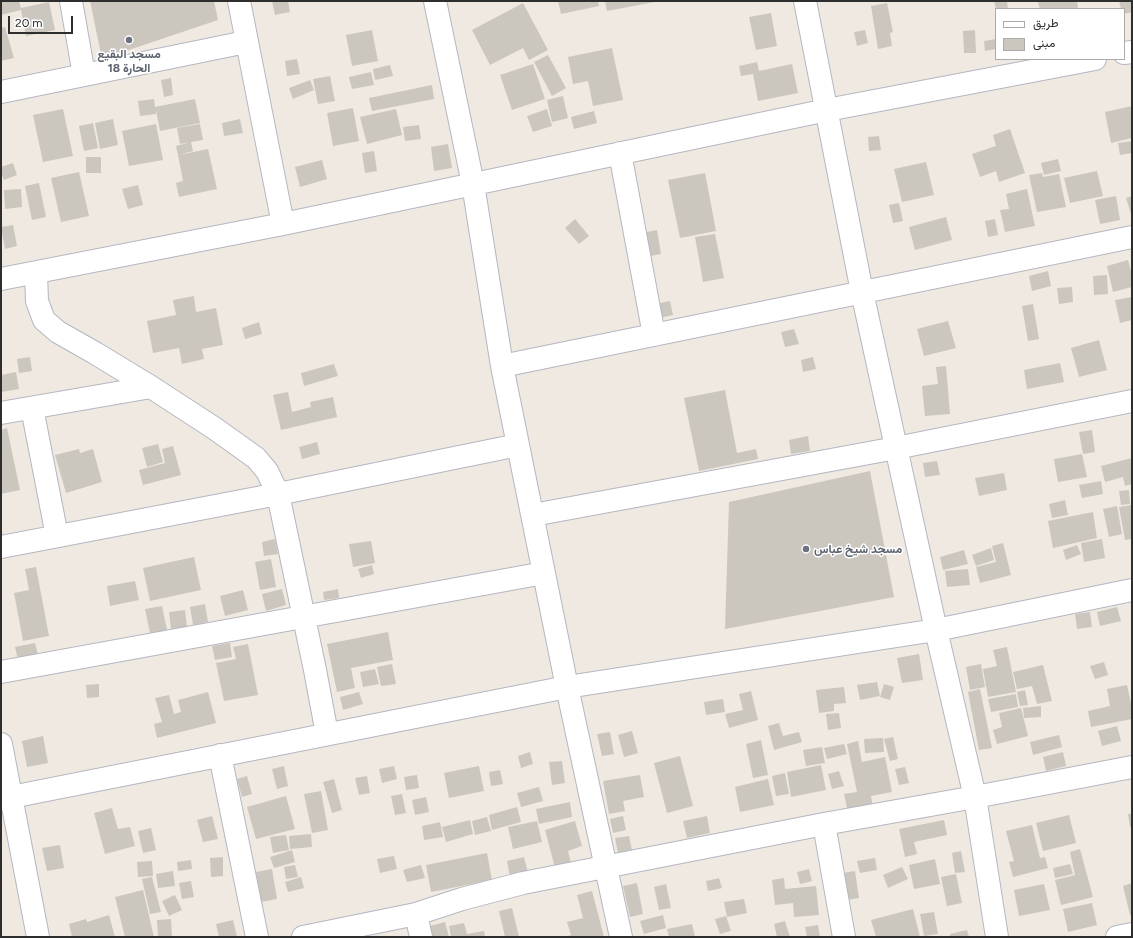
<!DOCTYPE html>
<meta charset="utf-8">
<style>
body{margin:0}
#map{position:relative;width:1133px;height:938px;overflow:hidden;background:#efe9e1;font-family:Figtree,Vazirmatn,sans-serif}
canvas{display:block}
.frame{position:absolute;inset:0;border:2px solid #2e2e2e;pointer-events:none}
.legend{position:absolute;left:995px;top:8px;width:130px;height:52px;box-sizing:border-box;background:#fff;border:1px solid #ababab;margin:0;padding:5px 7px;list-style:none;font-size:12px;color:#2e2e2e}
.legend li{display:flex;align-items:center;gap:8px;height:20px}
.legend b{width:20px;border:1px solid #ababab}
.scale{position:absolute;left:8px;top:16px;width:65px;height:18px;box-sizing:border-box;border:2px solid #2e2e2e;border-top:0;padding-left:5px;font-size:12px;line-height:14px;white-space:nowrap;color:#2e2e2e;-webkit-text-stroke:3px #fff;paint-order:stroke}
</style>
<div id="map">
<canvas width="1133" height="938"></canvas>
<div class="frame"></div>
<ul class="legend">
<li><b style="height:5px;background:#fff"></b>طريق</li>
<li><b style="height:11px;background:#cbc7bf"></b>مبنى</li>
</ul>
<div class="scale">20 m</div>
</div>
<script>
const c = document.querySelector('canvas').getContext('2d');
c.lineJoin = 'round';
function fillPath(path, color) {
  c.fillStyle = color;
  c.fill(path, 'evenodd');
}
function stroke(path, color, width, dash) {
  c.strokeStyle = color;
  c.lineWidth = width;
  c.lineCap = dash ? 'butt' : 'round';
  c.setLineDash(dash || []);
  c.stroke(path);
}
function label(font, color, halo, rows, align = 'center') {
  c.font = font + ' Figtree,Vazirmatn,sans-serif';
  c.lineWidth = 3;
  c.setLineDash([]);
  c.textBaseline = 'middle';
  c.strokeStyle = halo;
  c.fillStyle = color;
  for (const [text, x, y, turn = 0] of rows) {
    c.save();
    c.translate(x, y);
    c.rotate((+turn || 0) * Math.PI / 180);
    c.textAlign = isNaN(turn) ? turn : align;
    if (halo) c.strokeText(text, 0, 0);
    c.fillText(text, 0, 0);
    c.restore();
  }
}
fillPath(new Path2D(`
 M3 1H19L21 8 49 2 55 30 26 36 21 10 1 15V2Z
 M90 1H214L218 20 102 59Z
 M272 1H288L290 12 275 15Z
 M558 1H598L599 6 561 14Z
 M605 1H655V2L607 11Z
 M994 1H1007L1008 9H996Z
 M1043 1H1077L1078 9H1040L1038 2Z
 M1119 1H1132V12L1124 14V9H1121Z
 M523 3 548 50 529 60 523 48 490 65 472 30Z
 M887 3 893 32 890 33 892 46 878 49 871 6Z
 M771 13 777 46 756 50 749 17Z
 M5 27 14 58 1 61V28Z
 M372 30 378 61 352 66 346 35Z
 M865 30 868 43 857 46 854 32Z
 M975 30 976 53H964L963 31Z
 M996 39V49L985 51 984 41Z
 M612 48 623 100 593 106 588 81 573 84 568 57Z
 M548 55 566 88 552 96 534 62Z
 M297 59 300 74 287 76 285 61Z
 M757 62 759 71 792 64 798 93 758 101 753 74 741 76 739 66Z
 M533 64 545 99 512 110 500 75Z
 M390 65 393 76 375 80 373 69Z
 M371 72 374 85 352 89 349 77Z
 M330 76 335 101 318 104 313 79Z
 M171 78 173 95 164 97 161 80Z
 M310 80 314 90 293 99 289 88Z
 M432 85 434 99 372 111 369 98Z
 M563 96 568 118 552 122 547 100Z
 M154 99 155 107 195 99 200 123 160 131 156 110V114L140 116 138 101Z
 M1132 106V138L1111 143 1105 112Z
 M353 108 359 141 333 146 327 113Z
 M63 109 73 156 43 162 33 115Z
 M396 109 402 135 367 144 360 117Z
 M547 109 552 126 533 132 527 116Z
 M594 111 597 123 574 129 571 117Z
 M113 119 118 145 100 149 95 123Z
 M240 119 243 133 224 136 222 123Z
 M93 123 98 148 84 151 79 126Z
 M156 124 163 160 129 166 122 131Z
 M200 124 203 140 180 144 177 128Z
 M419 125 421 139 405 141 403 127Z
 M1010 129 1025 173 999 182 996 171 980 177 972 154 996 146 993 135Z
 M879 136 881 150 869 151 868 137Z
 M1132 141V153L1120 155 1118 143Z
 M191 142 193 151 178 155 176 146Z
 M448 144 452 168 434 171 431 147Z
 M208 149 217 189 179 197 176 183 183 181 178 155Z
 M374 151 377 171 365 173 362 153Z
 M86 157H101V173H86Z
 M1058 159 1061 171 1044 175 1041 163Z
 M322 160 327 179 300 187 295 167Z
 M926 162 934 195 902 202 894 169Z
 M13 163 17 175 4 180 1 172V167Z
 M1097 171 1103 196 1070 203 1064 178Z
 M79 172 89 216 61 222 51 178Z
 M705 173 716 231 680 238 668 180Z
 M1042 173 1043 177 1059 174 1066 207 1037 212 1029 175Z
 M39 183 46 217 32 220 25 186Z
 M138 185 143 205 128 209 122 189Z
 M21 189 22 207 5 209 4 190Z
 M1027 189 1035 226 1005 232 1000 210 1009 209 1006 194Z
 M1116 196 1120 220 1100 224 1095 200Z
 M1132 196V217L1126 198Z
 M899 203 903 221 893 223 889 205Z
 M946 217 952 240 915 250 909 227Z
 M575 219 589 236 579 244 565 228Z
 M995 219 998 235 988 237 985 221Z
 M13 225 17 246 5 249 1 227Z
 M657 230 661 254 646 257 642 233Z
 M715 234 724 278 703 282 695 237Z
 M1128 260 1132 275V287L1113 292 1107 266Z
 M1048 271 1051 286 1032 291 1029 276Z
 M1107 275 1108 294 1094 295 1093 276Z
 M1072 287 1073 302 1059 304 1057 288Z
 M194 296 196 312 216 308 223 345 202 349 204 359 182 364 179 348 153 353 147 321 176 315 173 300Z
 M1132 297V320L1120 323 1115 300Z
 M670 301 673 315 659 318 656 304Z
 M1033 304 1039 339 1028 341 1022 306Z
 M948 321 956 348 924 356 917 329Z
 M259 322 262 334 245 339 242 328Z
 M794 329 799 344 785 347 781 332Z
 M1099 340 1107 370 1079 377 1071 348Z
 M30 357 32 371 19 373 17 359Z
 M813 357 816 369 803 372 801 360Z
 M1060 363 1064 382 1027 389 1024 370Z
 M334 364 338 376 304 386 301 373Z
 M946 366 950 414 925 416 922 386 938 384 936 367Z
 M16 372 19 389 1 392V375Z
 M725 390 737 453 756 449 758 459 699 471 684 398Z
 M288 392 292 412 311 407 310 402 333 397 337 417 281 430 273 395Z
 M7 428 20 490 1 494V430Z
 M1092 430 1095 452 1083 454 1079 432Z
 M808 436 810 451 791 454 789 440Z
 M317 442 320 454 302 459 299 447Z
 M158 444 163 462 147 467 142 448Z
 M173 446 181 475 143 485 139 470 165 463 162 449Z
 M79 449 80 453 93 449 102 482 66 493 55 455Z
 M1082 454 1087 477 1058 482 1054 459Z
 M1132 458V484L1125 486 1123 477 1105 482 1101 466Z
 M937 461 940 475 925 477 923 463Z
 M870 471 894 597 725 629 729 502Z
 M1004 473 1007 490 979 496 975 478Z
 M1101 481 1103 494 1082 498 1079 485Z
 M1129 490 1130 504 1121 505 1119 491Z
 M1065 500 1068 515 1052 518 1049 504Z
 M1132 505V539L1125 540 1119 507Z
 M1117 506 1122 534 1109 537 1103 509Z
 M1093 512 1097 538 1053 548 1048 521Z
 M275 539 278 554 264 556 262 542Z
 M1102 539 1105 558 1084 562 1081 543Z
 M371 541 375 563 353 567 349 544Z
 M1003 543 1011 575 980 583 976 567 996 562 992 546Z
 M1077 545 1081 554 1066 560 1063 550Z
 M991 548 994 560 976 566 972 555Z
 M964 550 968 564 943 570 940 557Z
 M194 557 201 590 150 601 143 568Z
 M271 559 276 587 260 590 255 562Z
 M372 565 374 574 361 578 358 569Z
 M36 567 49 636 23 641 14 593 29 590 25 569Z
 M968 569 970 585 947 587 945 571Z
 M135 581 139 600 110 606 107 586Z
 M282 589 286 605 266 611 262 594Z
 M338 589 339 598 324 600 323 592Z
 M243 590 248 610 225 616 220 596Z
 M205 604 208 622 193 625 190 607Z
 M162 606 167 630 150 633 145 609Z
 M1117 607 1121 621 1100 626 1097 612Z
 M185 610 187 627 171 629 169 612Z
 M1090 612 1092 627 1077 629 1075 614Z
 M388 632 393 660 351 668 355 688 337 692 327 644Z
 M35 643 38 655 18 660 15 647Z
 M230 643 232 657 215 660 212 646Z
 M248 644 258 695 224 701 216 663 236 659 233 647Z
 M1007 647 1016 692 988 697 983 669 997 666 993 650Z
 M919 654 923 680 902 683 897 658Z
 M1104 662 1108 675 1095 679 1090 666Z
 M392 664 396 684 381 686 377 667Z
 M981 664 985 687 970 690 966 667Z
 M1043 665 1052 701 1037 704 1032 686 1017 689 1013 672Z
 M375 669 379 684 363 687 360 672Z
 M877 682 880 696 860 700 857 685Z
 M99 684V697L87 698 86 685Z
 M884 684 894 687 890 700 880 697Z
 M1127 685 1132 708V719L1091 727 1088 711 1110 706 1107 689Z
 M844 687 846 703 834 704V711L819 713 816 690Z
 M980 689 992 748 979 750 968 692Z
 M1025 690 1028 705 1020 706 1017 692Z
 M751 691 758 720 729 728 725 714 743 710 739 694Z
 M208 692 216 723 157 738 154 724 162 722 155 698 169 695 174 714 181 712 178 700Z
 M359 692 363 704 343 710 340 697Z
 M1016 694 1018 707 991 712 988 699Z
 M723 699 725 712 706 715 704 702Z
 M1041 706V717L1024 718 1023 708Z
 M1021 708 1028 736 997 744 993 730 1002 727 999 713Z
 M839 713 841 728 828 730 826 714Z
 M779 723 783 736 799 732 802 742 774 750 768 726Z
 M1117 726 1121 741 1102 746 1098 731Z
 M632 731 638 753 624 757 618 735Z
 M610 732 614 754 602 756 597 734Z
 M1059 735 1062 747 1033 755 1030 742Z
 M43 736 48 763 27 767 22 741Z
 M893 737 898 759 890 761 884 739Z
 M883 738 884 752 865 753 864 739Z
 M761 740 768 775 753 778 746 744Z
 M858 741 862 762 885 757 892 792 871 796 873 807 848 812 844 794 857 792 847 744Z
 M844 744 847 754 827 759 824 748Z
 M822 747 825 763 806 766 803 750Z
 M530 752 533 764 521 768 518 756Z
 M1063 752 1066 766 1046 771 1043 757Z
 M680 756 693 806 667 813 654 763Z
 M562 761 565 783 552 785 549 762Z
 M821 765 826 790 791 797 787 772Z
 M284 766 288 786 277 789 272 769Z
 M394 766 397 779 382 783 379 769Z
 M479 766 484 791 449 798 444 773Z
 M905 767 909 783 899 785 895 769Z
 M500 770 503 784 491 786 489 772Z
 M839 771 844 786 832 789 828 774Z
 M785 773 789 794 776 796 772 776Z
 M417 775 419 788 406 790 404 777Z
 M640 775 644 797 623 801 625 811 609 814 603 781Z
 M247 776 252 794 242 797 237 779Z
 M367 776 370 793 359 795 355 778Z
 M334 779 342 810 332 813 323 782Z
 M768 779 774 805 740 812 735 787Z
 M539 787 543 801 521 807 517 793Z
 M321 791 328 830 312 833 304 794Z
 M402 794 406 813 395 815 391 796Z
 M286 796 295 829 256 839 247 807Z
 M426 797 429 812 415 815 412 800Z
 M570 802 572 817 539 824 536 809Z
 M517 807 521 822 492 830 489 815Z
 M112 808 118 829 130 827 135 846 105 854 94 813Z
 M1128 814H1132V827H1130Z
 M1069 815 1076 843 1043 851 1036 823Z
 M212 816 218 839 203 842 197 820Z
 M623 816 626 830 613 833 610 819Z
 M707 816 710 833 687 838 683 821Z
 M487 817 491 831 475 835 472 821Z
 M470 820 473 834 446 842 442 827Z
 M944 820 947 835 914 842 917 854 905 857 899 829Z
 M537 821 542 842 513 849 508 827Z
 M575 821 582 846 568 851 571 863 555 868 545 830Z
 M440 822 443 837 424 840 422 826Z
 M1032 825 1040 858 1045 857 1048 868 1013 877 1009 862 1014 861 1006 831Z
 M151 828 156 850 143 853 138 831Z
 M311 834 312 847 290 849 289 836Z
 M286 835 289 850 273 853 270 837Z
 M629 836 632 850 618 853 615 838Z
 M60 845 64 868 47 871 42 848Z
 M1080 849 1093 897 1061 905 1055 880 1075 875 1070 852Z
 M292 850 295 862 274 868 270 857Z
 M961 851 965 872 955 873 952 853Z
 M487 853 492 880 431 892 426 865Z
 M394 856 397 869 380 873 377 859Z
 M223 857V876L211 877 210 858Z
 M524 857 528 873 510 877 507 861Z
 M875 858 877 870 860 873 857 861Z
 M935 859 940 884 914 889 909 865Z
 M191 860 192 869 178 871 177 862Z
 M152 861 153 876 138 877 137 862Z
 M1070 864 1073 874 1055 878 1053 868Z
 M295 865 298 877 286 879 284 867Z
 M421 865 425 878 407 882 403 870Z
 M902 867 908 879 888 888 883 875Z
 M272 869 277 899 261 902 256 872Z
 M809 869 812 881 800 884 797 872Z
 M173 871 175 886 158 888 156 874Z
 M855 871 859 898 841 901 836 874Z
 M956 874 962 903 947 906 941 877Z
 M152 877 161 912 150 914 142 879Z
 M301 877 304 888 288 892 285 882Z
 M719 878 722 888 708 891 706 881Z
 M784 878 785 889 816 886 819 915 794 917 793 903 775 905 772 880Z
 M191 881 194 897 182 899 179 883Z
 M637 883 643 914 630 917 623 886Z
 M1132 883V914L1130 915 1123 886Z
 M666 884 671 908 659 910 654 887Z
 M1044 884 1050 910 1019 916 1014 890Z
 M143 890 154 937H125L115 897Z
 M592 891 604 937H565L571 935 567 922 583 918 577 895Z
 M175 895 182 910 169 916 162 901Z
 M744 899 747 913 727 917 724 902Z
 M1092 903 1097 925 1068 932 1063 909Z
 M512 908 519 937H505L499 911Z
 M913 909 920 937H876L871 920Z
 M934 912 938 934 924 936 920 914Z
 M109 915 115 937H72L69 924 86 919 87 922Z
 M663 915 666 928 644 934 640 921Z
 M726 916 731 931 720 934 715 919Z
 M171 919 172 937H158L157 920Z
 M233 920 237 937H219L216 924Z
 M785 921 790 937H777L774 924Z
 M445 922 449 937H433L430 926Z
 M464 923 467 934 484 931 485 937H451L449 926Z
 M692 924 695 937H669L667 929Z
 M818 925 820 937H807L805 927Z
 M967 930 969 937H950V934Z`), '#cbc7bf');
const minor = new Path2D(`
 M71 1 84 75
 M239 1 283 224
 M435 1 473 184 502 366 567 687 621 937
 M805 1 862 292 936 630 975 797 997 937
 M1124 53 1132 52
 M1 92 246 42
 M620 153 654 335
 M36 273 37 301 44 320 58 332 95 353 151 387 214 428 256 458 267 471 278 494 315 670 327 734
 M1 279 283 224 827 110 1095 59
 M502 366 1132 237
 M32 408 57 536
 M1 413 151 387
 M533 515 896 448 1132 401
 M1 547 278 494 518 445
 M1 672 544 573
 M1 744 38 937
 M220 755 257 937
 M1 799 567 687 936 630 1132 590
 M824 824 844 937
 M416 914 421 937
 M303 937 416 914 462 899 523 883 824 824 975 797 1132 767
 M1117 937 1132 934`);
stroke(minor, '#b4b7c1', 24);
stroke(minor, '#fff', 22);
for (const [x, y, r, color] of [
 [129,40,4,"#6b7280"],
 [806,549,4,"#6b7280"]
]) {
  const dot = new Path2D();
  dot.arc(x, y, r, 0, 2 * Math.PI);
  c.fillStyle = color;
  c.fill(dot);
  stroke(dot, '#fff', 1.5);
}
label('bold 12px', '#5b616d', '#fff', [
 ["مسجد البقيع",129,54],
 ["الحارة 18",129,68],
 ["مسجد شيخ عباس",814,549,"left"]
]);
</script>
